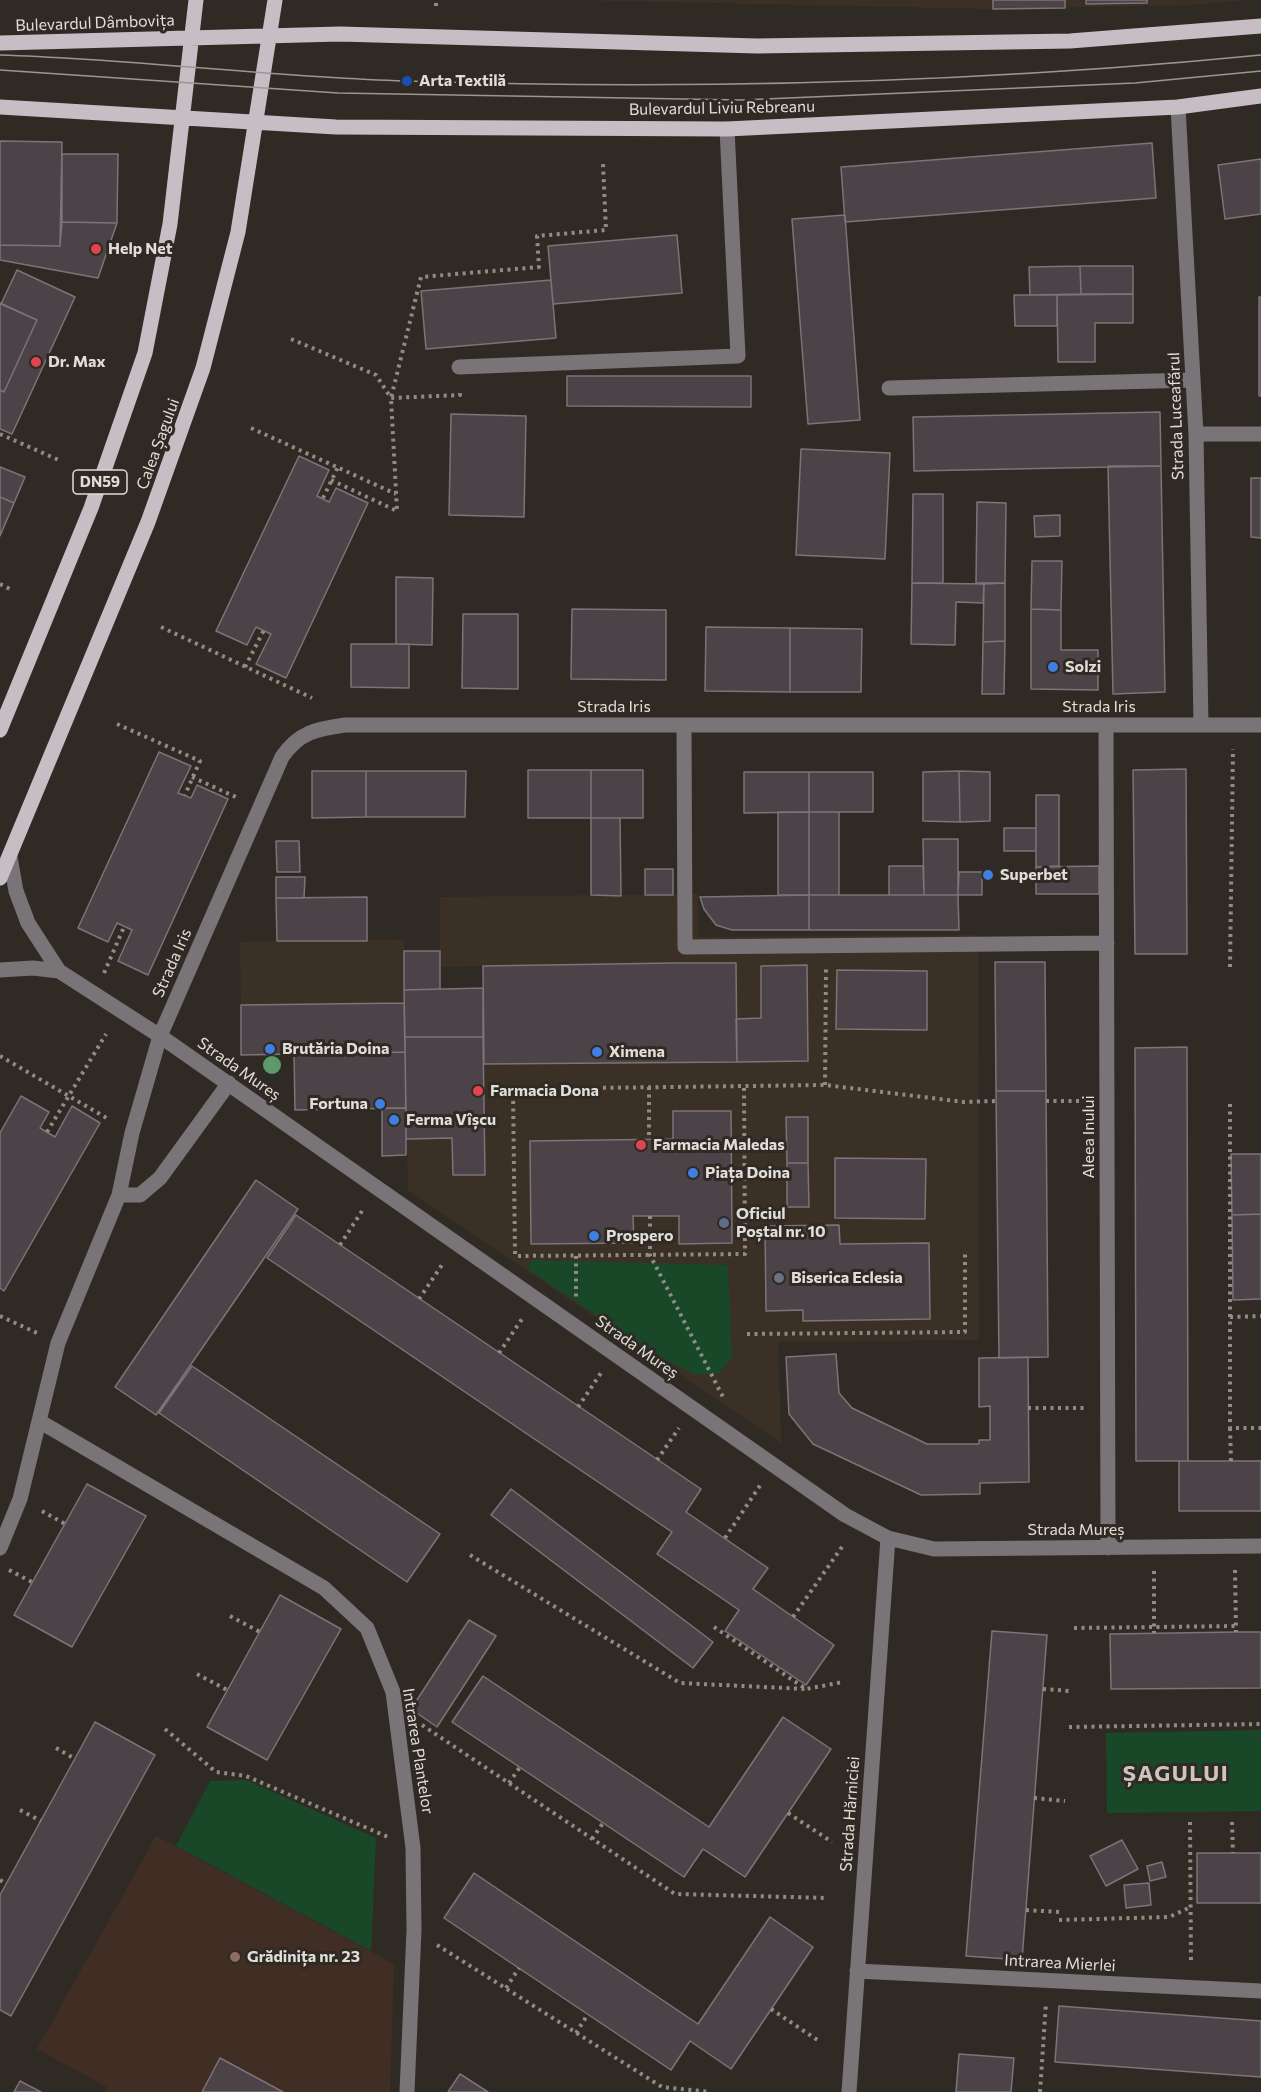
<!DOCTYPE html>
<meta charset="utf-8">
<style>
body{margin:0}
canvas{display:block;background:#302a24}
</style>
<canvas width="1261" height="2092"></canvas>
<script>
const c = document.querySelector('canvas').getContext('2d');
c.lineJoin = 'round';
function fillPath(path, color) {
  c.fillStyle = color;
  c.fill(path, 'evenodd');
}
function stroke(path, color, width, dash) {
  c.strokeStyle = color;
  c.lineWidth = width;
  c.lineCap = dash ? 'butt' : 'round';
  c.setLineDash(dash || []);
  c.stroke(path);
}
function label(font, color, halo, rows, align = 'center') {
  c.font = font + ' Commissioner,sans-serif';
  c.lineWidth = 6;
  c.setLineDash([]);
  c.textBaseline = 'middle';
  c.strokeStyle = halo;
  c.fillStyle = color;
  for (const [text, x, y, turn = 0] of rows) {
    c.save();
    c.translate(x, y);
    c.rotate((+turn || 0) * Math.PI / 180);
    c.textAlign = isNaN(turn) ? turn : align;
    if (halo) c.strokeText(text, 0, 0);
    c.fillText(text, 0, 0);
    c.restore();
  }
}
fillPath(new Path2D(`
 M575 0H1246L1190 5 993 9Z
 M698 894 699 937 978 935 979 1340 778 1342 781 1443 408 1190 405 1037 483 1036V966L440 967V897Z
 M404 940V1003L241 1005 240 942Z`), '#3b3025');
fillPath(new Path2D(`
 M156 1836 394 1964 390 2092H105L107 2087 37 2049Z`), '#402e25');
fillPath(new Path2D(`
 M531 1260 728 1265 732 1358 719 1373 696 1375 655 1355 529 1270Z
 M1261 1730V1811L1107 1813 1106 1733Z
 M246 1780 376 1838 371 1951 176 1846 210 1781Z`), '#194828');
const building = new Path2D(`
 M993 0H1065V8L993 9Z
 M1086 0H1147V3L1086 4Z
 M0 141 62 142 60 246 0 245Z
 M1152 143 1156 198 845 222 841 167Z
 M62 154H118L117 223 62 222Z
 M1261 159V214L1225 219 1218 165Z
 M845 215 860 420 808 424 792 219Z
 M62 222 117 223 98 278 0 260V245L60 246Z
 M677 235 682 293 553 304 548 246Z
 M1080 266 1081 294 1030 295 1029 267Z
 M1080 266H1133V294H1081Z
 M17 270 75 297 12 434 0 429V390L4 392 37 320 1 304Z
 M551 280 556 338 426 349 421 291Z
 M1133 294V323H1095V362H1058L1057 295Z
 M1014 295H1057V326H1015Z
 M1259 297H1261V396H1259Z
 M0 303 37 320 4 392 0 390Z
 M567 376H751V407L567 406Z
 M1160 412 1161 466 914 471 913 417Z
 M451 414 526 416 524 517 449 515Z
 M801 449 890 453 885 559 796 555Z
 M299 456 329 470 317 496 329 502 336 488 368 503 286 678 256 664 271 634 256 627 247 645 216 631Z
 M1108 466H1161L1165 692 1113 694Z
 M0 467 25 477 14 503 0 497Z
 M1251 478H1261V538L1251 537Z
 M913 494H943V583H912Z
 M0 497 14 503 0 536Z
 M977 502 1006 503 1005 583H976Z
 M1060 515V536L1035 537 1034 516Z
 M1032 561H1062L1061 610 1031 609Z
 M396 577 433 578 432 645 396 644Z
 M912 583 984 584 983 603 956 602 955 645 911 644Z
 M1005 583V641L983 642 984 584Z
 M572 609 666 610V680L571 679Z
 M1031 609 1061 610V650H1098V690L1031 689Z
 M463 614H518V689L462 688Z
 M706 627 790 628V692L705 691Z
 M790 628 862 629 861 692H790Z
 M1005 641 1004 694H982L983 642Z
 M351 644H409V688L351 687Z
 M159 752 191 766 178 793 191 798 197 785 228 799 148 975 118 961 132 930 117 923 108 942 78 928Z
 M1186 769 1187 954H1135L1133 770Z
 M528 770H591V818H528Z
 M591 770H643V818H591Z
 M312 771H366V817L312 818Z
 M366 771H466L465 817H366Z
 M959 771 960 822 923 821V772Z
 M959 771 990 772V821L960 822Z
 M744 772H809V812L744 813Z
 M809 772H873V812H809Z
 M1036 795H1059V866L1036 867Z
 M778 812H809V895H778Z
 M809 812H839V895H809Z
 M591 818H620L621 896 591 895Z
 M1004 828H1036V851H1004Z
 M923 839H958V895H924Z
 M276 841H299L300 872H277Z
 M889 866H923L924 895H889Z
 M1099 866V894H1036V867Z
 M645 869H673V895H645Z
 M959 872H982V895H958Z
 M276 877H305L304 898H276Z
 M809 895V930H732L716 925 704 909 700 897Z
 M809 895H958L959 930H809Z
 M367 897V941H277L276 898Z
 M404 951H440V989L404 990Z
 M995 962H1045L1046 1091H996Z
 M674 963H736L737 1062 484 1064 483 966Z
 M807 965 808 1061 737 1062 736 1019 761 1018V966Z
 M837 970 927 971V1030L836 1029Z
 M483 988V1037H405L404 990Z
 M404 1003 405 1052 241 1055V1005Z
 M405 1037H483L485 1175H453L452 1138 406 1139Z
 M1187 1047 1188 1461H1136L1135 1048Z
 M405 1052 406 1108 295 1110 294 1054Z
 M996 1091H1046L1048 1357 999 1358Z
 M21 1096 49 1112 40 1128 55 1137 72 1106 100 1123 4 1291 0 1288V1133Z
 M382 1108H406V1155L382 1156Z
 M673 1111H731L732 1243 679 1244V1216H633L634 1243 531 1244 530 1141 673 1139Z
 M786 1117H808V1163H787Z
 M1231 1154H1261V1214L1232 1215Z
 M835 1158 926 1159 925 1219 835 1218Z
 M787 1163H808L809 1207H787Z
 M256 1180 298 1209 156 1415 115 1387Z
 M1261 1214V1299L1233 1300 1232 1215Z
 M296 1215 701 1489 686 1512 768 1568 753 1589 834 1645 806 1685 725 1631 739 1610 657 1554 672 1532 267 1258Z
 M839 1225 840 1244 929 1243 930 1319 803 1321V1310L766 1311 765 1226Z
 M836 1354 839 1393 852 1408 927 1444H979V1440H990V1406L979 1407V1358L1028 1357 1029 1482 980 1483V1494L921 1495 813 1444 789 1414 786 1357Z
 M192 1366 440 1534 407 1582 159 1413Z
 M1179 1461H1261V1511H1179Z
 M87 1484 146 1516 72 1647 14 1615Z
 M511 1489 713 1642 693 1668 491 1515Z
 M280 1595 341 1629 267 1760 207 1727Z
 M469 1620 496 1636 437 1727 411 1709Z
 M992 1631 1047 1635 1022 1960 966 1956Z
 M1236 1632H1261V1688L1111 1689 1110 1634Z
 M483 1676 709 1827 783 1717 831 1749 745 1877 703 1849 684 1877 452 1722Z
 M95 1722 155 1755 11 2016 0 2010V1895Z
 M1122 1840 1138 1869 1106 1886 1090 1856Z
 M1197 1853H1261V1903H1197Z
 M1162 1862 1166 1877 1150 1881 1147 1866Z
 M474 1873 698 2024 770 1917 813 1947 731 2069 690 2041 671 2070 444 1918Z
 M1149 1883 1151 1905 1126 1908 1124 1885Z
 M1059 2006 1261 2021V2077L1055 2062Z
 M959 2054 1014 2058 1011 2092H956Z
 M220 2058 283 2092H202Z
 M460 2074 488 2092H448Z
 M20 2081 41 2092H14Z`);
fillPath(building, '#4c4348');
stroke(building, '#7d7378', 1.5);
stroke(new Path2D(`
 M436 6V0
 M291 339 376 375 391 398 460 395V392
 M251 428 396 494
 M0 434 61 461
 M331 480 397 511 391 398 421 277 539 267 537 236 606 230 603 164
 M323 498 338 467
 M0 584 10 589
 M161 627 312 698
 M245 667 264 630
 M117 724 200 761 185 795
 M192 777 238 798
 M1230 967 1233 749
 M104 973 124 927
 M0 1056 110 1120
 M825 1085 826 969
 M649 1087V1139
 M1046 1101H1082
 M1230 1104V1428H1261
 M47 1132 106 1034
 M650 1216V1255L724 1399
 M340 1245 362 1211
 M515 1254 513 1089 825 1085 964 1102 996 1101
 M518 1256 745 1254 744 1086
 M576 1256V1297
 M419 1299 442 1265
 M0 1316 37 1333
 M1230 1317 1261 1316
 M747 1334 965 1332V1253
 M499 1353 522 1319
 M578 1407 601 1373
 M1028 1408H1085
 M1230 1428 1231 1461
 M657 1460 679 1428
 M42 1511 65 1524
 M725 1538 761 1484
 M470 1555 680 1683 806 1689
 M9 1570 32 1582
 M1235 1570 1236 1632
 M1154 1571V1633
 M230 1616 260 1632
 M793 1617 844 1544
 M714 1627 806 1689 843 1682
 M1074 1628 1236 1626
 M197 1674 227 1690
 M1043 1689 1070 1691
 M422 1725 675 1894 828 1898
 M1069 1727 1261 1724
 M165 1729 216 1772 246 1776 388 1837
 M56 1748 75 1759
 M509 1783 520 1767
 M1034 1798 1065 1801
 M20 1810 41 1821
 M788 1813 832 1842
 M1190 1822 1191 1963
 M1232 1822 1233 1853
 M592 1839 603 1823
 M0 1880 6 1884
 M1026 1910 1059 1912
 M1059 1920 1169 1917 1191 1907
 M437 1945 662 2087 710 2092
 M506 1988 519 1968
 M771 2009 819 2041
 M576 2033 588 2014
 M1040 2092 1046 2003`), '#908b86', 4, [3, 4.5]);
stroke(new Path2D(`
 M1178 107 1196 434 1201 725
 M459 367 738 356 727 129
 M889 388 1193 380
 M1196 434H1261
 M684 725 685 947 1107 943
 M1106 725 1108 1548
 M10 857 16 891 28 923 59 971 160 1036 845 1515 888 1538 934 1549 1261 1546
 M0 970 33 968 59 971
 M119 1195H140L160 1178 229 1083
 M39 1421 324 1588 367 1628 393 1692 413 1848 414 1930 407 2092
 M0 1548 20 1499 58 1343 119 1195 132 1133 160 1036 282 757C299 732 317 729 345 725H1261
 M857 1971 1261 1991
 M849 2092 888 1538`), '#787477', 15);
stroke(new Path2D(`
 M0 43 340 34 757 46 1070 41 1261 26
 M0 107 336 127 727 129 1178 107 1261 96
 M0 730 91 508 145 353 170 224 196 0
 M0 878 148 522 203 368 238 232 275 0`), '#c6bec4', 15);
stroke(new Path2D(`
 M0 55C135 59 270 77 405 81 690 90 977 83 1261 55
 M0 70 338 93 742 100 1135 83 1261 71`), '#9b9691', 1.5);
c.fillStyle = '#5e996a';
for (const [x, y] of [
 [272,1065]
]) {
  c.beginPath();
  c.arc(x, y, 9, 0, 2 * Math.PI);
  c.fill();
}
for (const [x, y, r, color] of [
 [407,81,6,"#1a4fb4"],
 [96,249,6,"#e0444e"],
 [36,362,6,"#e0444e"],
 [1053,667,6,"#3f7fe0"],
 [988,875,6,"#3f7fe0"],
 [270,1049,6,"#3f7fe0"],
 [597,1052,6,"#3f7fe0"],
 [478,1091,6,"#e0444e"],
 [380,1104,6,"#3f7fe0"],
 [394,1120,6,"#3f7fe0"],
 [641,1145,6,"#e0444e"],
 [693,1173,6,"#3f7fe0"],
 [724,1223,6,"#5c6f8a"],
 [594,1236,6,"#3f7fe0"],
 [779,1278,6,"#6b7280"],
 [235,1957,6,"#8d6e63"]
]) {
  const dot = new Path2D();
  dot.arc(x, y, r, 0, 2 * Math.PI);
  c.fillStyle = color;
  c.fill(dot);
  stroke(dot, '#302a24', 2);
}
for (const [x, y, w] of [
 [100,482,54]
]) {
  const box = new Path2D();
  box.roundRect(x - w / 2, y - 12, w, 24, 4.5);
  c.fillStyle = '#302a24';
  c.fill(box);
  stroke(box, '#e1ddd8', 1.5);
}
label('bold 15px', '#e1ddd8', null, [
 ["DN59",100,482]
]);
label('16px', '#e1ddd8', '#302a24', [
 ["Bulevardul Dâmbovița",95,23,-2],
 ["Bulevardul Liviu Rebreanu",722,108,-1],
 ["Strada Luceafărul",1176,416,-92],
 ["Calea Șagului",158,444,-70],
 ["Strada Iris",614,707],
 ["Strada Iris",1099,707],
 ["Strada Iris",172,963,-66],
 ["Strada Mureș",239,1069,35],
 ["Aleea Inului",1089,1137,-90],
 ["Strada Mureș",637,1347,35],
 ["Strada Mureș",1076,1530],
 ["Intrarea Plantelor",418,1751,81],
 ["Strada Hărniciei",850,1814,-86],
 ["Intrarea Mierlei",1060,1963,3]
]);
label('bold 16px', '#e1ddd8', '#302a24', [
 ["Arta Textilă",419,81],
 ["Help Net",108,249],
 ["Dr. Max",48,362],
 ["Solzi",1065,667],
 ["Superbet",1000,875],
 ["Brutăria Doina",282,1049],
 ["Ximena",609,1052],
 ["Farmacia Dona",490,1091],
 ["Fortuna",368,1104,"right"],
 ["Ferma Vîșcu",406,1120],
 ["Farmacia Maledas",653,1145],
 ["Piața Doina",705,1173],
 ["Oficiul",736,1214],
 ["Poștal nr. 10",736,1232],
 ["Prospero",606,1236],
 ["Biserica Eclesia",791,1278],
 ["Grădinița nr. 23",247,1957]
], 'left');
c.letterSpacing = '1.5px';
label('bold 22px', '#cdc5bd', '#302a24', [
 ["ȘAGULUI",1176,1774]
]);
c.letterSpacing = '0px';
</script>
